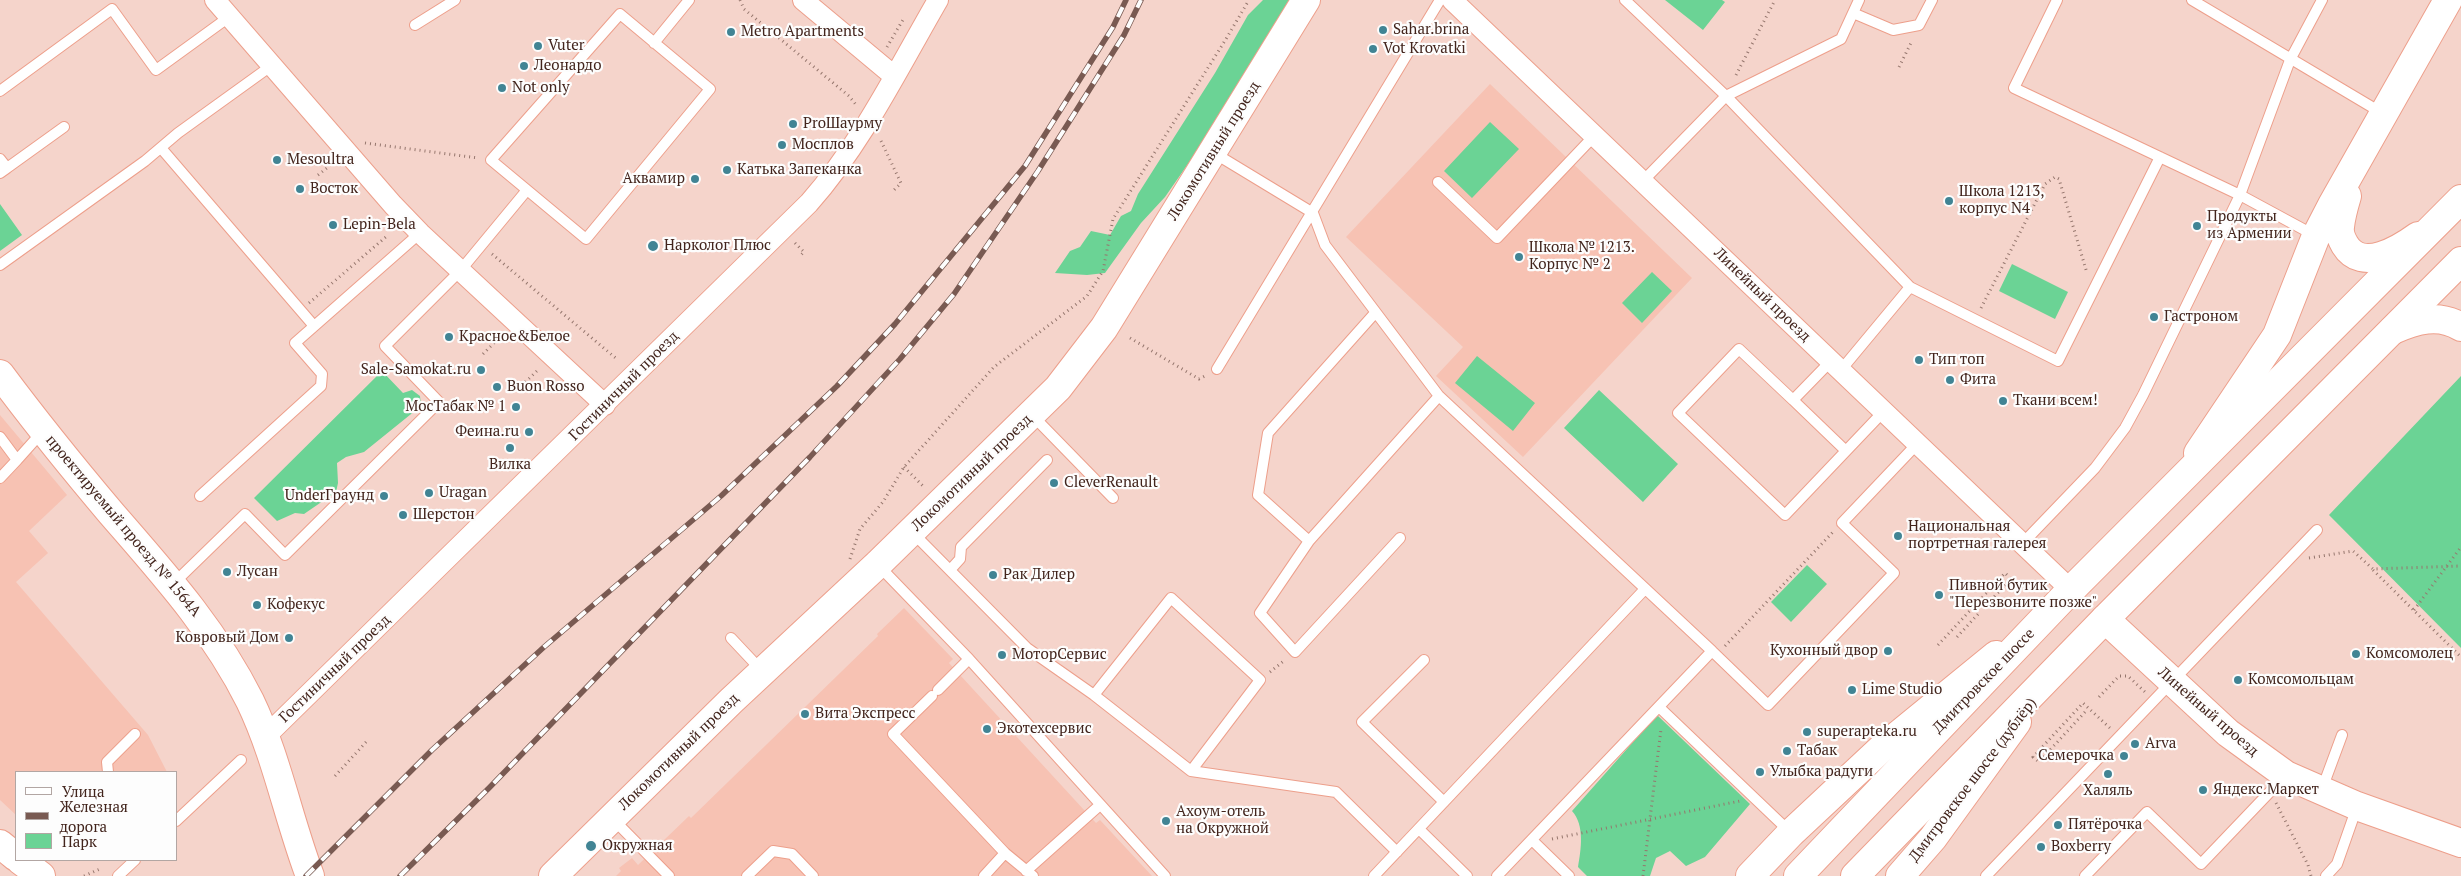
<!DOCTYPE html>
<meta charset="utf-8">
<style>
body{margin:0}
#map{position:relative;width:2461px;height:876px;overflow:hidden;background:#f5d4cb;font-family:"PT Serif",serif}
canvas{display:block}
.legend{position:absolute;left:15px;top:771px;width:162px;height:90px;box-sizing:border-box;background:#fdfdfd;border:1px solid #b2a6a3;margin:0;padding:6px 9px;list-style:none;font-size:15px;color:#42241c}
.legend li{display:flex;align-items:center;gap:10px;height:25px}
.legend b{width:25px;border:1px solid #b2a6a3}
</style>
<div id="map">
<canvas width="2461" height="876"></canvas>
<ul class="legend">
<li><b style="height:6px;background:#fff"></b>Улица</li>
<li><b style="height:6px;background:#795a52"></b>Железная дорога</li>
<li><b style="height:14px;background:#6bd395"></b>Парк</li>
</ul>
</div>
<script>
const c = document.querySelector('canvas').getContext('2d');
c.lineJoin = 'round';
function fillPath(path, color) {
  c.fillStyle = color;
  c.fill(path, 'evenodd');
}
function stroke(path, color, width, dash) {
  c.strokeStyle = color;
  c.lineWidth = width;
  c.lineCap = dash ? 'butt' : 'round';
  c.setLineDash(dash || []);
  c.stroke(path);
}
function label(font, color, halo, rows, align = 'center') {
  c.font = font + ' "PT Serif",serif';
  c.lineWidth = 4.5;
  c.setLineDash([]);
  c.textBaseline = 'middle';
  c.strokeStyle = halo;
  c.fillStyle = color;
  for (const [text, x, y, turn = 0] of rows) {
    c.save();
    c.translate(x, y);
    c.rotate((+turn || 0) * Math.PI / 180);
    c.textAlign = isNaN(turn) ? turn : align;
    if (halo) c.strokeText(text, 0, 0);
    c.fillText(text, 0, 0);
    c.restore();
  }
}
fillPath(new Path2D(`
 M1490 84 1692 278 1523 457 1436 376 1463 347 1346 237Z
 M0 415 67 495 29 531 48 553 16 582 148 735 167 772H16V815L0 800Z
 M904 608 953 659 949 663 1096 823 1100 820 1152 876H616L621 871 619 868 632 858 638 865 689 816 691 818 878 636 877 634Z`), '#f7c2b3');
fillPath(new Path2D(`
 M1263 0H1291L1206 138 1165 197 1141 223 1105 273 1087 275 1055 273 1070 251 1080 247 1091 231 1110 235 1121 216 1131 211 1138 194 1215 73 1248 15Z
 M1665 0H1722L1725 2 1703 30Z
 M1490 122 1519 149 1472 198 1444 171Z
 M0 204 22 235 0 251Z
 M2012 264 2068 292 2055 319 1999 291Z
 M1652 272 1672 291 1642 323 1622 303Z
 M1477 356 1535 403 1513 431 1455 383Z
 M382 371 403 393 412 390 420 396 421 406 364 452 346 457 337 463 338 483 336 492 304 514 295 513 277 521 254 498Z
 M2461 376V648L2329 515Z
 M1599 390 1678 464 1643 502 1564 428Z
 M1807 565 1827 584 1791 622 1771 602Z
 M1657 715 1750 804 1705 857 1686 866 1670 851 1656 858 1650 876H1587L1578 867C1581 850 1585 825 1572 811Z`), '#6bd395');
const lane = new Path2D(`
 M1625 0 1726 96 1643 181
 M1859 0 1841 39 1726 96 1910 287
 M2057 0 2014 88 2240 195 2314 235
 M2192 0 2382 113
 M1853 13 1893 30 1919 25 1932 0
 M620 14 710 89 586 239 491 160Z
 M415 25 455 0
 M654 43 689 0
 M0 91 112 9 156 70 229 17
 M161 148 314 326
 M1214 153 1313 213 1325 245 1439 396 1712 651
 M0 159 7 168 0 173
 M7 168 64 127
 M1438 182 1497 238 1595 135
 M0 265 145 161 178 133 271 66
 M1375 313 1268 433 1258 495 1309 541 1439 396
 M1831 361 1793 400 1739 349 1678 413 1785 515 1884 411
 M1217 369 1440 0
 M1841 370 1910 287 2058 361 2160 157
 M1793 400 1846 451
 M1033 416 1113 498
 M0 437 17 460 0 478
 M17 460 43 431
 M200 496 321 386 322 374 295 343 420 233
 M911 531 1027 648 1094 695 1191 771 1336 792 1397 852
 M1309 541 1260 613 1295 652 1400 538
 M2022 544 2095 468 2125 428 2143 395 2240 195 2290 60 2322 0
 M878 565 969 659 1165 876
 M950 570 960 559 961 547 1047 460
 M174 583 245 514 285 555 439 402 385 346 460 271 527 190
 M731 638 762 671
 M1424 660 1362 722 1444 802
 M938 690 969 659
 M1094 695 1171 598 1260 680 1191 771
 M932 696 893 734 1005 853 984 876
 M1659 707 1790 832
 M108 772 107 762 135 734
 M2322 789 2342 735
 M612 818 669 876
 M176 821 241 760
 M1419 829 1467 876
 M1532 840 1569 876
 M1005 853 1033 876
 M1026 871 1100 805
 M118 876 135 860
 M747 876 773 851 792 854 813 876
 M1374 876 1645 589
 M1497 876 1712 651 1768 705 1894 573 1842 523 1917 444
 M1986 876 2317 530
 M2085 876 2147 812 2201 864 2286 775
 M2326 876 2337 864 2357 807`);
const street = new Path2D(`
 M215 0 393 205 420 233 605 405
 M803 0 894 76
 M1452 0 2071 590
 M266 736 809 203C862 143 898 69 938 0`);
const secondary = new Path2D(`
 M2347 196C2344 206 2341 216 2340 227 2339 234 2342 240 2345 245 2362 273 2400 249 2418 236
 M2393 330C2415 320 2439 313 2461 327
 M0 374C35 421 73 468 111 513 163 573 214 629 250 701 277 757 288 818 310 876
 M2198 453 2277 335 2316 236 2332 205 2448 0
 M2105 619 2228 733 2286 775 2357 806 2461 843
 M0 844 16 857
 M20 860 41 876
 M553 876 731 701 878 564 1058 388 1104 328 1306 0
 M1750 876 1791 833 1882 748 1996 655
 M1900 876 1933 838 2017 722`);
const primary = new Path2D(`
 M1798 876 2066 595 2461 199
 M1855 876 2105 619 2461 261`);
stroke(lane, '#ed9f8b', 12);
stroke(street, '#ed9f8b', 22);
stroke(secondary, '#ed9f8b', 30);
stroke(primary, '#ed9f8b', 30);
stroke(new Path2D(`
 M740 0 744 9 849 96 857 106
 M887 47 904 18
 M1899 67 1912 41
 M1736 75 1775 0
 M881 141 901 183 893 191
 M365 143 478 158
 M318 175 327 168
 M795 243 804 252 800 256
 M492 254 618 360
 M309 303 387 236
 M1981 308 2045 184 2055 177 2059 179 2087 273
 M1130 338 1199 379 1207 375
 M483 354 502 335
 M518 389 539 369
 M904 467 925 488
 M2309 558 2353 551 2373 569 2461 566
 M850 559 860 529 883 502 904 467 994 367 1087 296 1103 271 1113 219 1226 39 1249 0
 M2373 570 2461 657
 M2414 610 2461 547
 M1957 637 1980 612
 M1938 645 2005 573 2011 579 1992 599
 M1725 646 1833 532
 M1270 672 1285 660
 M2099 697 2119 676H2128L2145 692
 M2085 712 2039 762 2033 757 2083 703 2111 729
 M335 776 368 740
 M2276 803 2308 865 2311 876
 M1552 839 1740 801
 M84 876 100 869
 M1643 876 1661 729`), '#95766d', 3, [1, 4]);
stroke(lane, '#fff', 10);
stroke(street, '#fff', 20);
stroke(secondary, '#fff', 28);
stroke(primary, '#fff', 28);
const rail = new Path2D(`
 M306 876 432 750 544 647 721 496 837 386 895 324 1025 166 1113 27 1126 0
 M400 876 490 787 810 457 900 359 954 294 1038 171 1124 35 1141 0`);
stroke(rail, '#795a52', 5.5);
stroke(rail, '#fdfdfd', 4, [11]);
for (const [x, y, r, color] of [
 [1383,30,5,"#418494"],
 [731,32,5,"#418494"],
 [538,46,5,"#418494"],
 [1373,49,5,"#418494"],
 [524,66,5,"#418494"],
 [502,88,5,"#418494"],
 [793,124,5,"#418494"],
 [782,145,5,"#418494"],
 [277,160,5,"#418494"],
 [727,170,5,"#418494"],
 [695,179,5,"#418494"],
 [300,189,5,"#418494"],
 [1949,201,5,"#418494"],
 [333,225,5,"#418494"],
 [2197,226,5,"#418494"],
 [653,246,6,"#418494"],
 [1519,257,5,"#418494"],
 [2154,317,5,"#418494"],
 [449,337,5,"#418494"],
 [1919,360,5,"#418494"],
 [481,370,5,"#418494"],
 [1950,380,5,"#418494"],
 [497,387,5,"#418494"],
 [2003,401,5,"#418494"],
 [516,407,5,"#418494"],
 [529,432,5,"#418494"],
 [510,448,5,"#418494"],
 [1054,483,5,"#418494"],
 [429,493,5,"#418494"],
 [384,496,5,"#418494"],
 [403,515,5,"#418494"],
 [1898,536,5,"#418494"],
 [227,572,5,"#418494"],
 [993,575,5,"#418494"],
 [1939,595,5,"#418494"],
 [257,605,5,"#418494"],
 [289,638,5,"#418494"],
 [1888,651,5,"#418494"],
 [2356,654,5,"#418494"],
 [1002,655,5,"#418494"],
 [2238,680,5,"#418494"],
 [1852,690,5,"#418494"],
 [805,714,5,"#418494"],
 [987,729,5,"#418494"],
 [1807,732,5,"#418494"],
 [2135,744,5,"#418494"],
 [1787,751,5,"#418494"],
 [2124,756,5,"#418494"],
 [1760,772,5,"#418494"],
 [2108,774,5,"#418494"],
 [2203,790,5,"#418494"],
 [1166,821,5,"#418494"],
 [2058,825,5,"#418494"],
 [591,846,6,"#418494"],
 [2041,847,5,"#418494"]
]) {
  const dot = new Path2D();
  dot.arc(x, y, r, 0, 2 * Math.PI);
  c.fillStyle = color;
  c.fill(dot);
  stroke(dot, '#fdfdfd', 2);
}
label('15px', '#42241c', '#fdfdfd', [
 ["Sahar.brina",1393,30],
 ["Metro Apartments",741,32],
 ["Vuter",548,46],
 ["Vot Krovatki",1383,49],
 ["Леонардо",534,66],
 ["Not only",512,88],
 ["ProШаурму",803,124],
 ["Мосплов",792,145],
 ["Mesoultra",287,160],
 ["Катька Запеканка",737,170],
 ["Аквамир",685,179,"right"],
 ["Восток",310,189],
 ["Школа 1213,",1959,192],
 ["корпус N4",1959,209],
 ["Продукты",2207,217],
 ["из Армении",2207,234],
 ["Lepin-Bela",343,225],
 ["Нарколог Плюс",664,246],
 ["Школа № 1213.",1529,248],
 ["Корпус № 2",1529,265],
 ["Гастроном",2164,317],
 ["Красное&Белое",459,337],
 ["Тип топ",1929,360],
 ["Sale-Samokat.ru",471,370,"right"],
 ["Фита",1960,380],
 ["Buon Rosso",507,387],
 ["Ткани всем!",2013,401],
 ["МосТабак № 1",506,407,"right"],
 ["Феина.ru",519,432,"right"],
 ["Вилка",510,465,"center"],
 ["CleverRenault",1064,483],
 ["Uragan",439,493],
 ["UnderГраунд",374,496,"right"],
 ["Шерстон",413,515],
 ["Национальная",1908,527],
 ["портретная галерея",1908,544],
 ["Лусан",237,572],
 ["Рак Дилер",1003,575],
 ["Пивной бутик",1949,586],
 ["\"Перезвоните позже\"",1949,603],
 ["Кофекус",267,605],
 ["Ковровый Дом",279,638,"right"],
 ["Кухонный двор",1878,651,"right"],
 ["Комсомолец",2366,654],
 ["МоторСервис",1012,655],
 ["Комсомольцам",2248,680],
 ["Lime Studio",1862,690],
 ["Вита Экспресс",815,714],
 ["Экотехсервис",997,729],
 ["superapteka.ru",1817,732],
 ["Arva",2145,744],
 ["Табак",1797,751],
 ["Семерочка",2114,756,"right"],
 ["Улыбка радуги",1770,772],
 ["Яндекс.Маркет",2213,790],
 ["Халяль",2108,791,"center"],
 ["Ахоум-отель",1176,812],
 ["на Окружной",1176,829],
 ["Пятёрочка",2068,825],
 ["Окружная",602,846],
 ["Boxberry",2051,847]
], 'left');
label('15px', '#42241c', '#fdfdfd', [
 ["Локомотивный проезд",1214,151,-58],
 ["Линейный проезд",1762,295,44],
 ["Гостиничный проезд",624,386,-45],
 ["Локомотивный проезд",972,473,-44],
 ["проектируемый проезд № 1564А",123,526,50],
 ["Гостиничный проезд",335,669,-44],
 ["Дмитровское шоссе",1984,681,-46],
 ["Линейный проезд",2208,712,41],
 ["Локомотивный проезд",679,752,-44],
 ["Дмитровское шоссе (дублёр)",1973,780,-53]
]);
</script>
